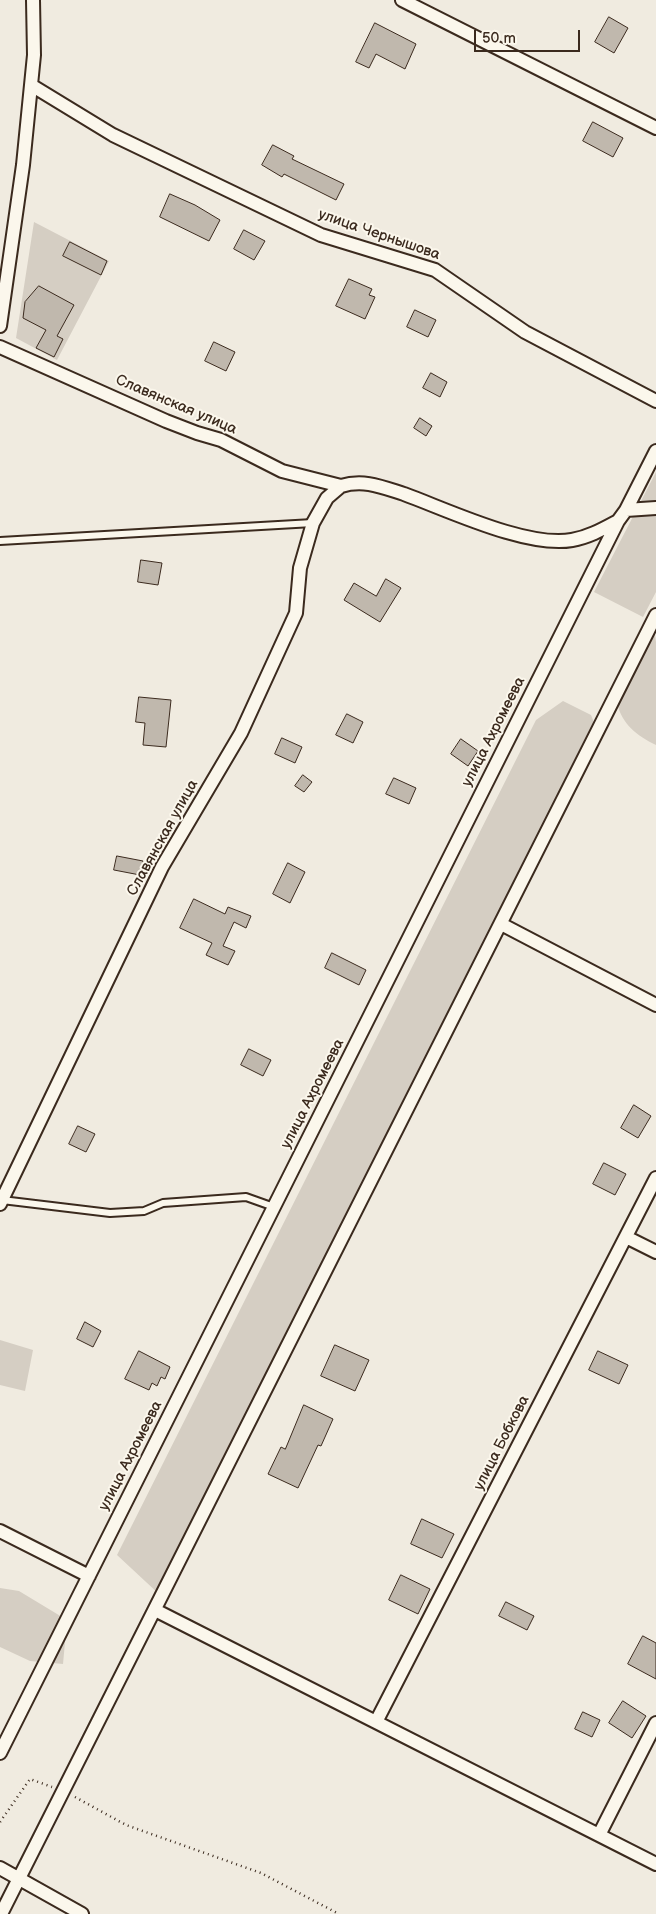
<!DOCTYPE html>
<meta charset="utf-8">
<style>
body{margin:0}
#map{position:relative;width:656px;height:1914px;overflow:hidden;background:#f0ebe0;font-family:"Balsamiq Sans",sans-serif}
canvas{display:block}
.scale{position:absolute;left:474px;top:30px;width:106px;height:22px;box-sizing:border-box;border:2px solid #3b2a1e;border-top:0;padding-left:6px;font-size:15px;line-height:18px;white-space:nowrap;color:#3b2a1e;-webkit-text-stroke:4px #fbf7ec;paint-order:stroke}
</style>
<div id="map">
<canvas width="656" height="1914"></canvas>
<div class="scale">50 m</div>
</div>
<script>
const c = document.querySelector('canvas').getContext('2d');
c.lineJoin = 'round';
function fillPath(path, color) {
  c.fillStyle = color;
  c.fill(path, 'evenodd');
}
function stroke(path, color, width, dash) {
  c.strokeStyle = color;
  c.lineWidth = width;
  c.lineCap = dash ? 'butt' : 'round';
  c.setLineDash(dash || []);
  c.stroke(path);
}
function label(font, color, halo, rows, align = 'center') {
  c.font = font + ' "Balsamiq Sans",sans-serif';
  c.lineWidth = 4;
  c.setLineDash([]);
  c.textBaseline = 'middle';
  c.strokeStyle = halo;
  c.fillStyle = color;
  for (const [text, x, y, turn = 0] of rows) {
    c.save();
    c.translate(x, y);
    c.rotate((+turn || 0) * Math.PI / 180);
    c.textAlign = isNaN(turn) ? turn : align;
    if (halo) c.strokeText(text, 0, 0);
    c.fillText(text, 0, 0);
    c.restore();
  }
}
fillPath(new Path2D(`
 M34 222 109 261 57 360 16 338Z
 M656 472V592L643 617 594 592Z
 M654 629 656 642V745C637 736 622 724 617 703Z
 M563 701 591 715 599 735 160 1595 117 1555 536 720Z
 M0 1340 33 1350 25 1391 0 1385Z
 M0 1588 19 1591 67 1620 63 1664 30 1661 0 1647Z`), '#d5cec3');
const building = new Path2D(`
 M609 17 628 28 614 53 595 42Z
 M375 23 416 44 405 69 376 54 369 68 356 62Z
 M593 122 623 138 613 157 583 141Z
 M273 145 294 156 292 159 344 184 336 200 284 174 282 177 262 165Z
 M170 194 195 205 220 220 209 241 160 217Z
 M244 230 265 241 254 260 234 249Z
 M70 242 107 261 101 275 63 256Z
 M349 279 372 289 369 295 375 297 365 319 336 306Z
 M39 286 74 305 57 336 63 339 54 357 36 348 46 330 23 318 25 302Z
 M415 310 436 320 428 337 407 327Z
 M214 342 235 352 226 371 205 361Z
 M431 373 447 382 440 397 423 388Z
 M420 418 432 426 426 436 414 428Z
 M141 560 162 563 158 585 138 582Z
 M386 579 401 588 380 622 344 600 354 583 376 596Z
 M139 697 171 700 166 747 143 745 145 723 136 722Z
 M347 714 363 722 353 743 336 735Z
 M282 738 302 747 295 763 275 754Z
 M461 739 478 751 468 766 451 754Z
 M303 775 312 782 304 792 295 786Z
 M394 778 416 788 409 804 386 794Z
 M117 856 143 861 140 875 114 870Z
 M288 863 305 872 290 903 273 894Z
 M194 899 225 914 228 907 251 916 246 928 234 922 223 946 235 951 228 965 206 955 212 943 180 928Z
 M332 953 366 970 359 985 325 968Z
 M249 1049 271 1060 263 1076 241 1065Z
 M634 1105 651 1116 638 1138 621 1128Z
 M78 1126 95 1134 86 1152 69 1144Z
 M604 1163 626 1174 615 1195 593 1184Z
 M85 1322 101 1331 93 1347 77 1339Z
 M335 1345 369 1360 355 1391 321 1376Z
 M139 1351 170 1367 165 1379 161 1377 157 1386 152 1383 149 1390 125 1379Z
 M598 1351 628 1365 619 1384 589 1370Z
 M304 1405 333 1419 321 1446 318 1445 298 1488 268 1474 281 1447 285 1449Z
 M422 1519 454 1534 442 1558 411 1544Z
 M401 1575 430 1589 418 1614 389 1600Z
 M506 1602 534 1616 527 1630 499 1616Z
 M643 1636 656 1643V1679L628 1664Z
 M623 1701 646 1716 632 1738 609 1723Z
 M583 1712 600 1720 592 1737 575 1729Z`);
fillPath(building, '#c0b8ad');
stroke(building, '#3b2a1e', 1);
const service = new Path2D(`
 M0 541 313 523
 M2 1200 110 1213 144 1211 163 1203 246 1197 274 1207`);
const minor = new Path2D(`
 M402 0 656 128
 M31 85 113 135 321 235 435 270 525 332 656 401
 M0 326 23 165 34 55 33 0
 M0 347 166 421 197 433 221 440 282 471 341 486C364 479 382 487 404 494 448 510 527 548 572 540 589 537 603 529 618 521
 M626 510 656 508
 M501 924 656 1005
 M0 1204 162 867 241 733 296 613 300 568 313 523 327 498 341 486
 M626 1237 656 1252
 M0 1531 89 1576
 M155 1610 656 1864
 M376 1722 656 1178
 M0 1753 618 521 626 510 656 451
 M599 1835 656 1723
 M0 1868 82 1914
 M1 1914 656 615`);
stroke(service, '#3b2a1e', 10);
stroke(minor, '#3b2a1e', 16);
stroke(new Path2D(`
 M75 1797 126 1825 261 1873 339 1914
 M0 1822 30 1779 52 1787`), '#3b2a1e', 2.5, [1, 4]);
stroke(service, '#fbf7ec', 6);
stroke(minor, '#fbf7ec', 12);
label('15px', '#3b2a1e', '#fbf7ec', [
 ["улица Чернышова",379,235,19],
 ["Славянская улица",176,405,23],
 ["улица Ахромеева",494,732,-63],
 ["Славянская улица",163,838,-61],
 ["улица Ахромеева",313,1094,-63],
 ["улица Бобкова",502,1443,-63],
 ["улица Ахромеева",131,1456,-63]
]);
</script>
